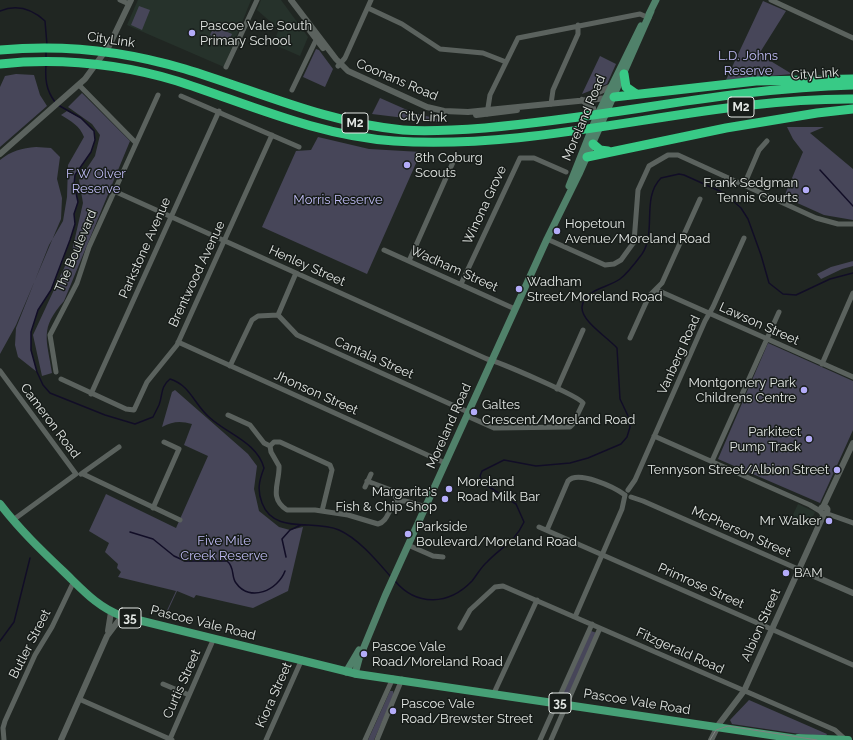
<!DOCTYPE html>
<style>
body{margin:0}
canvas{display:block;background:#202622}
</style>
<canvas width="853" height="740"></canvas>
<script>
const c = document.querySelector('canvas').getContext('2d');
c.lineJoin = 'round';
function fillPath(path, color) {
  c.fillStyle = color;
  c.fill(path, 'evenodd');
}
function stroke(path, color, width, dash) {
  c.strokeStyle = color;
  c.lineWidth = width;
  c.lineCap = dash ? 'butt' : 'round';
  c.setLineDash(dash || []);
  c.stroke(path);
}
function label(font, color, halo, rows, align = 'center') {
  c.font = font + ' Raleway,sans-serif';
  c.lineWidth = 3;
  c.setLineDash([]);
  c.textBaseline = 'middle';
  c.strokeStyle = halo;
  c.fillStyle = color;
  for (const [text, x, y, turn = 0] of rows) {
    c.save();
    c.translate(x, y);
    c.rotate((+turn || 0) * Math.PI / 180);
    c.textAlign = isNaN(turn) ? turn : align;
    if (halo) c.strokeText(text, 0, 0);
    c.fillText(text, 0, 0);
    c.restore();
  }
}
fillPath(new Path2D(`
 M138 0H251L224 67 127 25Z
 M261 0H281L308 37 300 56 273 44 279 29 257 10Z
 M798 504 815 512 808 527 791 519Z`), '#26322b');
fillPath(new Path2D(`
 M763 1 786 11 759 54 792 74 726 80Z
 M139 6 150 10 142 30 131 25Z
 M214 26 232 34 228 43 210 35Z
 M316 49 319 50 333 69 325 87 303 77Z
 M600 56 616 64 607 84 582 94Z
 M16 74 34 75 40 95 47 106 0 147V87L5 76Z
 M82 93 130 141 64 301C39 329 47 339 52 373L42 376 33 335 72 251 83 203 79 180 95 156 100 135 92 124 68 107Z
 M380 98 414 113 438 119V122L372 114Z
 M67 111 81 118 94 131 95 140 91 152 75 175 74 184 78 202 74 214 75 224 70 240 51 290 38 310 31 332V350L37 372 18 357 15 345 16 328 49 245 63 221 67 197 68 165 84 137C80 126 71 121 61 115Z
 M787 127H824L810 133 853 169V220L824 215 784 197 803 152 793 139Z
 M318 137 369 149 421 152 367 274 262 227 296 151 311 150Z
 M36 147 51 148 60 157 57 179 62 198 61 219 16 325 0 354V160C11 151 22 148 36 147Z
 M853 259V266L842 269 821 279 817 274 831 267 853 261Z
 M768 343 853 381V430L820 503 718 459Z
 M175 390 248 454 257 466 254 489 259 511 279 527 290 530 303 527 288 591 253 608 196 595 194 598 177 591 164 619H163L176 591 118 577 121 572 117 568 118 564 105 552 109 543 89 531 106 494 176 528 208 456 184 445 192 424C181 421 173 421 162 427L172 392Z
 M591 631 597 633 569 695 565 696 563 693Z
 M390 691H393L394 695 374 740H368Z
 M749 700 827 734 826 736 800 734 732 724 730 720Z`), '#474659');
stroke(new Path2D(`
 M0 11C17 4 32 9 45 21L47 45
 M46 59V51
 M46 65C45 79 46 90 55 102
 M58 105 81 118 94 131 95 140 91 152 75 175 74 184 78 202 74 214 75 224 70 240 51 290 38 310 31 332V350L37 372 43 385 50 393 105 415 135 424 153 417C155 413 157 409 159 405 163 395 160 387 170 379 190 385 194 404 209 417 227 434 257 442 264 468 259 481 257 490 262 503 274 535 314 519 339 530 359 539 377 561 391 577
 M820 170 853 206
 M130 532 153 539 174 556 185 561H227C235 567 231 577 236 583 250 603 278 590 285 571
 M286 557 282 539 290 530 301 525
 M395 581C417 607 449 605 472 581 477 575 481 567 487 562 501 547 515 542 524 522L516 504 483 483 480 476 482 471 504 460 536 466 570 463 588 458 621 444 627 437 630 427 629 418 620 399 617 348C607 337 581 321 582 307 584 289 608 288 620 279 628 273 636 262 642 254 657 232 641 198 661 178L679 174 684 175 724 193 741 208 748 219 761 255 769 283 783 294 796 295 830 279 853 273
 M0 641 14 622 30 558`), '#110d26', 1.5);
stroke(new Path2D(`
 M120 0 129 4
 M771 0 853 38
 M368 8 402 24 440 49 483 53 506 62
 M338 66 345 58 371 0
 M226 67 257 0
 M79 85 136 143
 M292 90 315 42 318 38
 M181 96 299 147
 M551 104 553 90 578 34V25
 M487 114 490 95 518 38 640 14 649 18
 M744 185 759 150 767 141
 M114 191 487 359C499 362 579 396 583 403L573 424 570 427 494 428 467 416
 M547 239 605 265 614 264 621 260 634 242 638 190 649 166 668 155H678L816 218 838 224H853
 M384 250 515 309
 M409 261 454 160
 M461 284 520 158H534L566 172
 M657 290 853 377
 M278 315 297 335 468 412
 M630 338 649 296 662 283 700 199
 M178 342 445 463
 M822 364 853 293
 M230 366 252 320 258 316 278 315 296 273
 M0 371 76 474 13 520
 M56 372 50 335 77 283 89 247 158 95
 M61 379 126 409 134 410 147 382 177 345 272 135
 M557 389 583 330
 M91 394 219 111
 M228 415 250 425 264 443 270 446
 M654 436 810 505 820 511
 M270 446 271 452 279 466C280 482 268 498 287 510H315L348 515 378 524C389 521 388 507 398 501H405L426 507
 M270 446 274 442H280L330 465 332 470 322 511
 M712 461 779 312
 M81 474 119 447
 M83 474 180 520
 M367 481 391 490 398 501
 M365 487 371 474
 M628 490 635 480 705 321 713 307 744 238
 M631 497 643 501 798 569
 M153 508 179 449 164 442
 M825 513 853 523
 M539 527 853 665
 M547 530 568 481C578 470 614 487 625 495
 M408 545 433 556 443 557
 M575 617 622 509 625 495
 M460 628 470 610 495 587 503 586 835 730 845 739
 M163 684 189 695
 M494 693 537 600
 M79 699 172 740
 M170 739 214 638
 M4 740 3 728 5 721 35 655 52 627 74 581
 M266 740 302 659
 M365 740 393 678
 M377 740 402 679
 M540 740 592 624
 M551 740 600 628`), '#5b625e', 5);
stroke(new Path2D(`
 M291 0 336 59 348 71 427 107 444 111 468 112 608 98
 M307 27 323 48
 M582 100 593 108 596 118
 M590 100 594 94 610 87
 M476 115 517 110
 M0 154 85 79 109 46 131 0
 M820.5 510a3.5 3.5 0 1 1 7 0a3.5 3.5 0 1 1-7 0Z
 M823 507 853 443
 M798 569 853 593
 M108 631 111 612
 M61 740 107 636 122 616
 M711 740 719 724 744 691 824 514`), '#5b625e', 6);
stroke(new Path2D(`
 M649 14 656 0
 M569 186 596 118 641 26
 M346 672 359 650
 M355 674 359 659 385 596 547 239 579 174 651 11`), '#50816a', 7);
stroke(new Path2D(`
 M0 504C19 529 41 550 63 571 82 589 97 607 122 616L357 674 804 740
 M798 738 848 740`), '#46a076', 8);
stroke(new Path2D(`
 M0 50C63 44 125 51 185 69 257 91 327 123 403 130 431 132 458 130 485 128 538 123 588 116 641 108 711 97 782 87 853 85
 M0 64C58 58 120 64 177 81 248 104 318 136 394 141 549 151 699 98 853 99
 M624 74 626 87 636 94
 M614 97 756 81 853 79
 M593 144 600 150 608 151
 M587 157 726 128 817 113 853 109`), '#38ca86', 9);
stroke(new Path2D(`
 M710 740 716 730 728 726 817 740`), '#7e8380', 1);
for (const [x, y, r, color] of [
 [192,33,4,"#b4acf9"],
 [407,165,4,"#b4acf9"],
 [806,190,4,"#b4acf9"],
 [557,231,4,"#b4acf9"],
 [519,289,4,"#b4acf9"],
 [804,390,4,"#b4acf9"],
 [474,412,4,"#b4acf9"],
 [809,439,4,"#b4acf9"],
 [837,470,4,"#b4acf9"],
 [449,489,4,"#b4acf9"],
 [445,499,4,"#b4acf9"],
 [829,521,4,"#b4acf9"],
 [408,534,4,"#b4acf9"],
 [786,573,4,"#b4acf9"],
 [364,654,4,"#b4acf9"],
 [393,711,4,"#b4acf9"]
]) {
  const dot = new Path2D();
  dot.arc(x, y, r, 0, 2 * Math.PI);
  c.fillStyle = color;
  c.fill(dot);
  stroke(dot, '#171c19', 1.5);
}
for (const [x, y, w] of [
 [741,107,26],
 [355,123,26],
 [130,618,22],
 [560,703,22]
]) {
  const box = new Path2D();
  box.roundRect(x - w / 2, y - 10, w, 20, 3);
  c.fillStyle = '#171c19';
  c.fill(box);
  stroke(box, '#e2e6e3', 1);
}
label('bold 12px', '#e2e6e3', null, [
 ["M2",741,107],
 ["M2",355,123],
 ["35",130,618],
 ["35",560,703]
]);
label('13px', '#e2e6e3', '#171c19', [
 ["Pascoe Vale South",200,26],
 ["Primary School",200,41],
 ["8th Coburg",415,158],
 ["Scouts",415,173],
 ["Frank Sedgman",798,183,"right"],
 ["Tennis Courts",798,198,"right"],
 ["Hopetoun",565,224],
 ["Avenue/Moreland Road",565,239],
 ["Wadham",527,282],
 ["Street/Moreland Road",527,297],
 ["Montgomery Park",796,383,"right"],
 ["Childrens Centre",796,398,"right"],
 ["Galtes",482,405],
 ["Crescent/Moreland Road",482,420],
 ["Parkitect",801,432,"right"],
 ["Pump Track",801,447,"right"],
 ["Tennyson Street/Albion Street",829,470,"right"],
 ["Moreland",457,482],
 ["Road Milk Bar",457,497],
 ["Margarita's",437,492,"right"],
 ["Fish & Chip Shop",437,507,"right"],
 ["Mr Walker",821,521,"right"],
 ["Parkside",416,527],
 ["Boulevard/Moreland Road",416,542],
 ["BAM",794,573],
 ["Pascoe Vale",372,647],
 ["Road/Moreland Road",372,662],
 ["Pascoe Vale",401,704],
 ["Road/Brewster Street",401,719]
], 'left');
label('13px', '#e2e6e3', '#171c19', [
 ["CityLink",111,40,8],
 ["CityLink",815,74,-4],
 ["Coonans Road",397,80,23],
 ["CityLink",423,117,2],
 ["Moreland Road",584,118,-67],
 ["Winona Grove",485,205,-65],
 ["Parkstone Avenue",145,248,-66],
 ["The Boulevard",76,251,-67],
 ["Henley Street",307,266,24],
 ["Wadham Street",454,269,24],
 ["Brentwood Avenue",197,274,-65],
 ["Lawson Street",759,324,24],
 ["Vanberg Road",679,355,-66],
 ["Cantala Street",374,358,24],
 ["Jhonson Street",316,393,24],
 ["Cameron Road",50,421,53],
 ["Moreland Road",449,426,-66],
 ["McPherson Street",741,532,24],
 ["Primrose Street",701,586,24],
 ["Pascoe Vale Road",203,623,14],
 ["Albion Street",761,625,-66],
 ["Butler Street",30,644,-63],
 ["Fitzgerald Road",680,651,24],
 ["Curtis Street",182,684,-66],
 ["Kiora Street",274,695,-66],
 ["Pascoe Vale Road",637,702,9]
]);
label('13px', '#bfbbf4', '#171c19', [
 ["L.D. Johns",748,56],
 ["Reserve",748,71],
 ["F W Olver",96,174],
 ["Reserve",96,189],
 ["Morris Reserve",338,200],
 ["Five Mile",224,541],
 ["Creek Reserve",224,556]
]);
</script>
